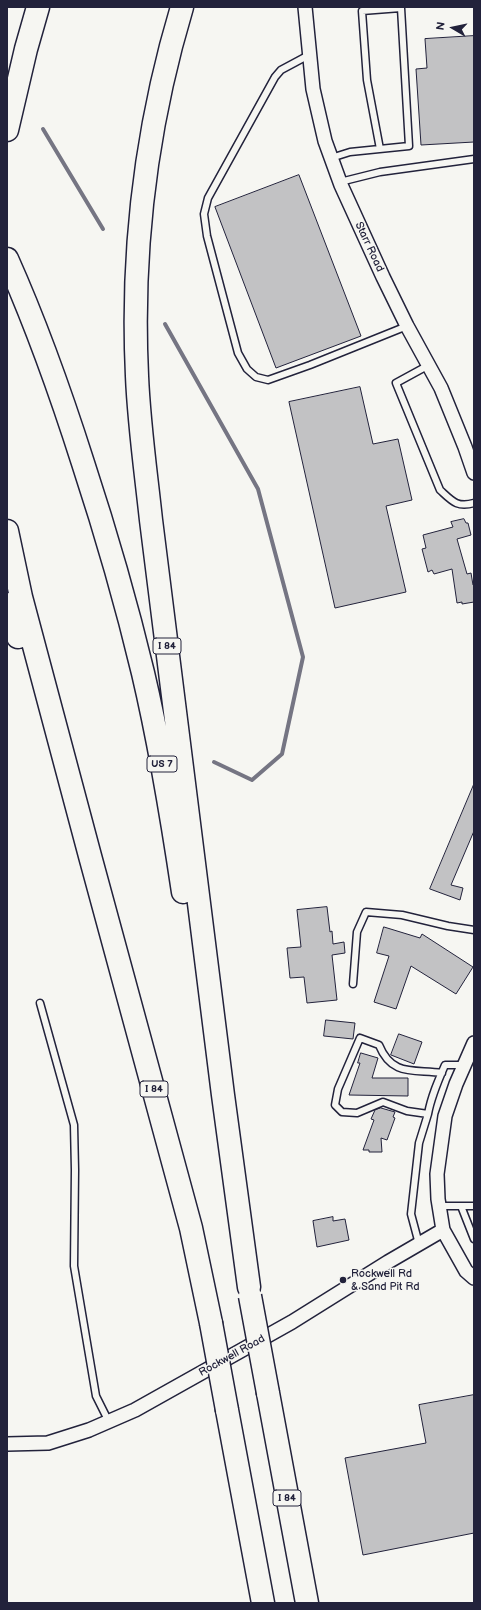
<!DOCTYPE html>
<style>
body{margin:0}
#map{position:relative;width:481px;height:1610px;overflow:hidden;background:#f6f6f2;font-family:"Balsamiq Sans",sans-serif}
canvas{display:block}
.frame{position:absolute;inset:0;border:8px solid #22223b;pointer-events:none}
.north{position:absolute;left:433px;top:8px;width:40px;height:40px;-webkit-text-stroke:3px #f6f6f2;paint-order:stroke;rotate:279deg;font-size:11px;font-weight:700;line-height:16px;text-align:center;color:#22223b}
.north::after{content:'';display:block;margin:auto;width:14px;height:18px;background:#22223b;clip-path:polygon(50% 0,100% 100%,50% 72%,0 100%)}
</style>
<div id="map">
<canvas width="481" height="1610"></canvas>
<div class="frame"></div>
<div class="north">N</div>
</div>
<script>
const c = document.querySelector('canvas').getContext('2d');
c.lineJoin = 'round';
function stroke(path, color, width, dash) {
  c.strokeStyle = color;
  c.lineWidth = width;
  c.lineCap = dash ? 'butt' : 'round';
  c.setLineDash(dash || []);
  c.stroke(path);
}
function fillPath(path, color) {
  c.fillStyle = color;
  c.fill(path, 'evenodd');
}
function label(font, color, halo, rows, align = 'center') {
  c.font = font + ' "Balsamiq Sans",sans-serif';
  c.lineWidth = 3;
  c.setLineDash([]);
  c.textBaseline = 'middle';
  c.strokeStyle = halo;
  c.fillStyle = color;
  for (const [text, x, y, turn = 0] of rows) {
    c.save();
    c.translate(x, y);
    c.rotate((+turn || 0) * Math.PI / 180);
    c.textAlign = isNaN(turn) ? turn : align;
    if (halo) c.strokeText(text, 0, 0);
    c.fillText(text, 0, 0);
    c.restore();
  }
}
stroke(new Path2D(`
 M43 129 103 229
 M165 324 258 489 303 657 282 754 252 780 214 762`), '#757583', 4);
const building = new Path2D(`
 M474 36V142L421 145 416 69 427 68 425 39Z
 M299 175 361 336 276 368 215 207Z
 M360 387 373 444 398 439 412 500 386 506 406 592 335 608 289 402Z
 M464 519 466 523H468L471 535 457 539 467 574 471 573 473 585H474V602L462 604V602L457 603 452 569 434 574 432 570 428 572 422 549 426 548 423 535 453 527 451 522Z
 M474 784V831L451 885 463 888 460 900 430 889Z
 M327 907 330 932 332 931 333 944 344 942 345 953 332 955 337 1000 307 1003 304 977 290 978 287 948 301 947 297 910Z
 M384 927 420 938 422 934 473 967 456 994 411 966 396 1009 374 1002 389 956 377 953Z
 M326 1020 355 1023 353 1039 324 1036Z
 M399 1034 422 1042 414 1064 391 1055Z
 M361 1053 378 1058 372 1078H408V1096L349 1095 360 1063H358Z
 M381 1108 395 1112 393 1117 395 1118 387 1140 381 1138 382 1152H369V1150H363L374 1120 371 1119 375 1110Z
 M333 1217V1221L345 1219 349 1240 317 1247 313 1221Z
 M474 1395V1533L363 1555 345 1458 426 1443 419 1405Z`);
fillPath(building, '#c2c2c4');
stroke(building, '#22223b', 1);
const service = new Path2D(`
 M309 55 281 70 275 77 208 198 204 214 207 236 238 353 247 369 256 377 268 380 310 365 407 326
 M331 158 350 152 409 146 401 8 362 11 367 80 380 149
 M340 182 380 172 474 159
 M429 365 396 383 440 490C452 501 457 508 474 503
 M353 984 357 932 366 912 402 915 448 926 474 930
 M40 1003 74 1125 75 1170 74 1266 96 1396 109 1422
 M442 1073C414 1069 392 1077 379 1045L360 1038 338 1089 335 1105 342 1112 357 1113 383 1102 407 1111 428 1114C431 1097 438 1081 445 1065H464
 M439 1206H474
 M461 1206 474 1239
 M419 1244 411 1214 419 1143 428 1114`);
const minor = new Path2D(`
 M305 7 313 89 325 141 341 185 383 277 407 326 441 388 465 447 474 473
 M474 1043 456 1084 445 1116 437 1174 438 1199 443 1230 466 1271 474 1278
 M7 1444 48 1443 89 1430 135 1410 292 1322 388 1262 443 1230`);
const motorway = new Path2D(`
 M182 7C146 127 131 251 137 376 139 425 146 473 151 520L223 1095 249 1287
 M7 130 26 49 38 7
 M7 259C37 326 61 394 83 463 106 533 126 602 143 673 160 745 172 818 183 892
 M7 531 21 597 90 856 191 1228 211 1323
 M7 604 18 637
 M268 1393 307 1603
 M227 1410 263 1603`);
stroke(service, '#22223b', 9);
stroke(minor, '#22223b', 16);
stroke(motorway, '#22223b', 25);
stroke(service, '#f6f6f2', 6);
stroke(minor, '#f6f6f2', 13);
stroke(motorway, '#f6f6f2', 22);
const motorwayBridge = new Path2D(`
 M250 1296 268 1393
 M211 1323 227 1410`);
stroke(motorwayBridge, '#22223b', 25, []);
stroke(motorwayBridge, '#f6f6f2', 22);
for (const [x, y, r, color] of [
 [343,1280,4,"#22223b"]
]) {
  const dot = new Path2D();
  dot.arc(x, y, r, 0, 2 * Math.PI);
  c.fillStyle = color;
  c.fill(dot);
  stroke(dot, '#f6f6f2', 1.5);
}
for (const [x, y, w] of [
 [167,646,28],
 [162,764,30],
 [154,1089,28],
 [287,1498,28]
]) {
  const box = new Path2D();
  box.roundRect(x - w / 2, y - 8, w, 16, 3);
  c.fillStyle = '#f6f6f2';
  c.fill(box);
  stroke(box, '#22223b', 1);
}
label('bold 10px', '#22223b', null, [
 ["I 84",167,646],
 ["US 7",162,764],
 ["I 84",154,1089],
 ["I 84",287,1498]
]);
label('11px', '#22223b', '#f6f6f2', [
 ["Starr Road",369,247,65],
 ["Rockwell Road",232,1356,-29]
]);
label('11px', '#22223b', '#f6f6f2', [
 ["Rockwell Rd",351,1274],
 ["& Sand Pit Rd",351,1287]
], 'left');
</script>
